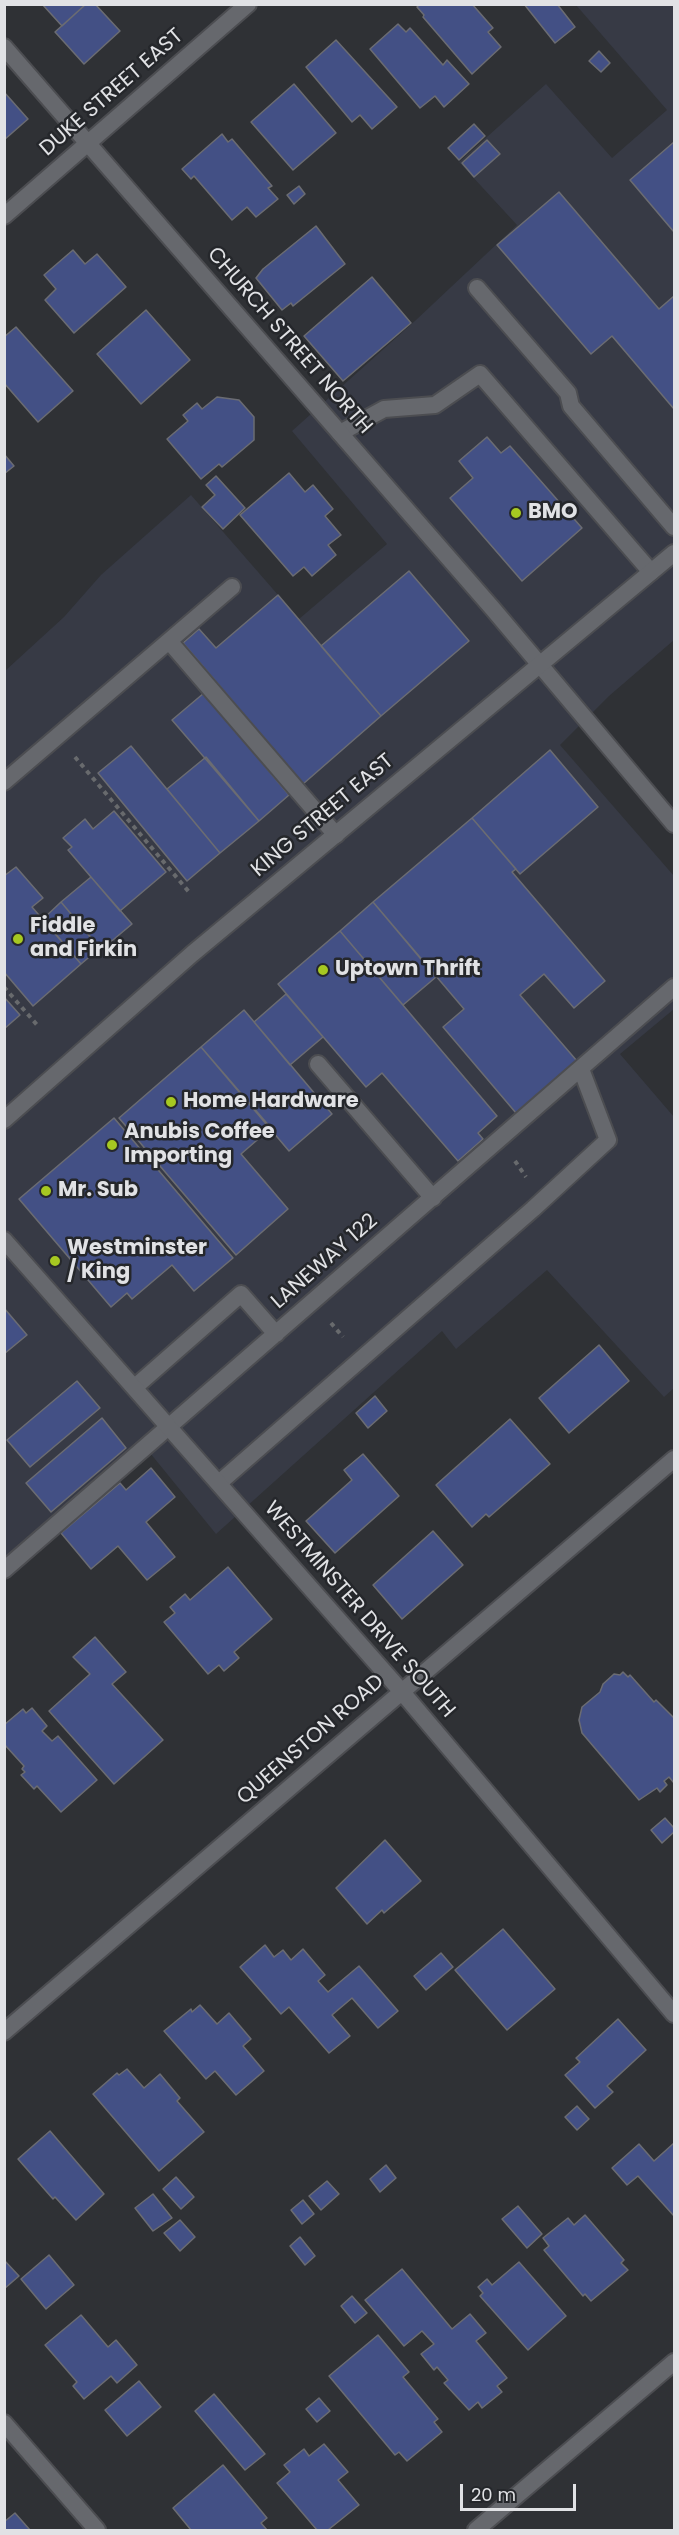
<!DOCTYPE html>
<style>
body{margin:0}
#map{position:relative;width:679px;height:2535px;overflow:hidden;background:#2f3135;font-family:Poppins,sans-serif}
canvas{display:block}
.frame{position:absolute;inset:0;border:6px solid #e1e2e5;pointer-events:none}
.scale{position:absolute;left:460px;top:2484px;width:116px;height:27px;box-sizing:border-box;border:3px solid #e1e2e5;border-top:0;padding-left:8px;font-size:18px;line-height:21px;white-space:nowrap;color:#e1e2e5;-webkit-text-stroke:4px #25272b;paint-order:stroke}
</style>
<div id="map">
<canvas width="679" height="2535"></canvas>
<div class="frame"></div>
<div class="scale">20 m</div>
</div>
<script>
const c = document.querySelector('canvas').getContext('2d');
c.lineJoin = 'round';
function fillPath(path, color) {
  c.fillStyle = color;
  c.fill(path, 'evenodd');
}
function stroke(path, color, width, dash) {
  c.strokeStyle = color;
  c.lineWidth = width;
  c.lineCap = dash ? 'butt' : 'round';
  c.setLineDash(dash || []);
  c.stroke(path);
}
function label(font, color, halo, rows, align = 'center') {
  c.font = font + ' Poppins,sans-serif';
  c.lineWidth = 5;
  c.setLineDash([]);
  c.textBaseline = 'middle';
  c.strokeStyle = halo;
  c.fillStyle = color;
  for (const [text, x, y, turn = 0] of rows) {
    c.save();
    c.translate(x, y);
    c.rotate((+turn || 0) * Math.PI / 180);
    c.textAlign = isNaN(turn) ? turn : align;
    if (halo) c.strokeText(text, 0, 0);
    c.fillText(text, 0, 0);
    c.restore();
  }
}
fillPath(new Path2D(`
 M576 5H674V640L609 696 560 745 674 876V1009L620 1054 674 1117V1388L664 1397 547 1270 456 1349 442 1331 216 1534 146 1448 5 1576V671L64 617 101 575 191 495 299 619 387 544 292 431 416 320 517 225 459 162 546 84 612 158 667 110Z`), '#373a45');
const building = new Path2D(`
 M42 4H86L62 26Z
 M86 4H95L120 31 84 64 55 32Z
 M420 4H472L493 28 488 32 501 47 472 74 423 17 424 15 417 7Z
 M524 4H557L575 27 555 43Z
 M398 24 406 32 410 28 443 65 447 60 469 84 444 107 435 96 420 108 370 49Z
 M336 40 397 107 372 129 360 115 352 122 306 67Z
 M599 51 610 63 601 72 589 61Z
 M294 84 336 133 293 170 251 122Z
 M4 92 28 119 4 140Z
 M474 124 485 136 459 160 448 148Z
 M222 134 228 142 232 139 272 186 268 188 278 199 256 217 247 207 232 220 194 176 191 179 182 169Z
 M487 140 500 154 474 177 462 163Z
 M674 142V232L630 180Z
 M299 186 305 194 294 204 287 195Z
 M559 192 659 309 674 296V409L612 336 591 354 497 245Z
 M316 226 345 264 293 306 291 303 282 310 256 278 263 269Z
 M73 250 85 264 97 254 126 287 74 333 45 300 56 289 44 275Z
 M372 277 411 323 343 381 304 336Z
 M146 310 190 360 141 404 97 354Z
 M16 327 73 391 38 422 4 383V337Z
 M217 397 239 400 254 417V440L222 467 219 464 201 479 167 439 188 421 183 415 197 403 202 409Z
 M487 437 501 453 510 446 582 528 522 581 450 498 473 478 459 461Z
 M4 454 14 466 4 474Z
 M289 473 305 492 313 485 333 509 325 516 341 535 328 545 336 555 312 576 304 567 293 576 240 515Z
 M216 476 245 508 223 529 202 507 215 495 206 485Z
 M409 571 469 641 381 716 321 646Z
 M278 595 381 716 303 784 183 643 199 629 216 648Z
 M204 693 289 795 259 821 172 720Z
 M131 746 220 853 187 881 98 773Z
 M550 750 598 807 520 874 472 818Z
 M206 757 259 821 220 853 167 789Z
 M114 811 166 872 120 911 68 850 72 847 63 838 85 819 93 829Z
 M472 818 516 869 512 872 605 981 574 1008 544 974 520 995 577 1061 516 1113 443 1027 464 1009 373 902Z
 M16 867 43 898 32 907 81 964 33 1006 4 972V876Z
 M91 877 132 924 101 950 61 902Z
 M61 902 100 948 81 964 43 919Z
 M373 902 436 977 403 1005 340 931Z
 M340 931 497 1116 478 1133 483 1139 458 1161 382 1073 366 1087 278 984Z
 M286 994 323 1037 290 1065 254 1022Z
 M4 997 20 1015 4 1029Z
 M244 1010 332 1114 289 1151 201 1047Z
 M201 1047 271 1128 241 1154 288 1209 236 1255 119 1118Z
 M114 1118 233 1258 194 1291 172 1265 132 1299 127 1293 111 1307 19 1199Z
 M4 1308 27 1335 4 1354Z
 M599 1345 629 1381 569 1433 539 1398Z
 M77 1381 100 1408 30 1467 7 1440Z
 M375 1396 387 1411 368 1428 356 1413Z
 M102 1418 126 1448 51 1512 26 1483Z
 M510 1419 550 1464 489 1517 486 1514 472 1527 436 1485Z
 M363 1454 399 1496 335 1553 306 1521 352 1480 344 1470Z
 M151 1468 175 1497 146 1522 175 1557 147 1580 118 1546 91 1569 61 1533 120 1483 126 1490Z
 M433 1531 463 1565 402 1619 373 1585Z
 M228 1567 272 1619 234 1652 239 1658 224 1671 219 1665 208 1674 164 1622 175 1613 170 1607 185 1594 190 1600Z
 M95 1637 126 1672 112 1684 163 1740 114 1784 49 1711 90 1674 73 1657Z
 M623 1672 628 1677 630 1675 654 1702 656 1700 674 1718V1783L669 1777 664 1781 667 1785 660 1792 657 1788 639 1800 582 1733 579 1720 582 1707 600 1692 603 1684 614 1674 620 1675Z
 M32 1708 47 1726 42 1731 52 1741 58 1736 97 1780 61 1812 37 1786 34 1789 21 1775 25 1772 22 1769 24 1766 4 1744V1725L23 1709 26 1713Z
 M665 1818 674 1828V1832L662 1843 651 1830Z
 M385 1840 421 1881 384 1913 382 1910 367 1924 336 1888Z
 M503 1929 555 1989 507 2030 455 1970Z
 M265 1945 274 1957 283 1950 291 1960 303 1949 325 1975 318 1981 328 1992 359 1966 398 2011 378 2028 352 1998 332 2015 350 2036 329 2053 289 2007 281 2014 240 1967Z
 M441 1953 453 1967 426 1990 414 1976Z
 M200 2005 217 2024 229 2013 251 2039 243 2046 264 2071 236 2095 215 2071 206 2079 164 2031 191 2009 192 2012Z
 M618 2019 646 2050 607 2086 613 2092 595 2108 565 2075 580 2062 576 2058Z
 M127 2069 144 2088 160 2074 180 2098 177 2101 204 2132 159 2171 93 2094 117 2073 119 2075Z
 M577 2106 589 2119 577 2130 565 2117Z
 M50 2131 104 2194 76 2220 55 2197 53 2199 18 2159Z
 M674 2143V2216L638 2176 627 2185 612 2168 639 2144 654 2161Z
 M386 2165 396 2178 380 2192 370 2179Z
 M176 2177 194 2197 181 2209 163 2189Z
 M327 2181 339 2194 321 2210 309 2196Z
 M153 2194 172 2218 153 2231 135 2208Z
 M303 2200 314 2214 302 2224 291 2210Z
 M518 2206 542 2234 527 2248 502 2219Z
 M585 2215 624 2260 621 2263 628 2270 591 2301 585 2294 583 2296 544 2250 549 2246 543 2238 568 2218 574 2225Z
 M180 2220 195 2237 180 2251 164 2233Z
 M300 2237 315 2256 305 2265 290 2246Z
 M49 2255 74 2285 46 2309 21 2279Z
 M4 2260 19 2276 4 2289Z
 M519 2262 566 2316 528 2350 480 2296 483 2293 478 2287 487 2279 492 2285Z
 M402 2269 452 2329 470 2314 486 2333 476 2341 507 2378 497 2386 502 2392 482 2408 478 2402 469 2410 444 2383 448 2380 437 2367 434 2370 421 2354 434 2344 422 2331 404 2346 365 2300Z
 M352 2296 367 2313 355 2323 341 2306Z
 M81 2315 108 2347 116 2340 137 2365 117 2383 111 2376 84 2399 73 2386 77 2382 45 2345Z
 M378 2335 409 2372 403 2377 438 2419 434 2422 442 2432 407 2461 399 2452 395 2455 329 2376Z
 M139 2381 161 2407 127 2436 105 2410Z
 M214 2394 265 2454 245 2470 195 2411Z
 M319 2398 330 2411 317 2422 306 2409Z
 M324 2444 348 2472 338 2480 359 2505 328 2530H317L277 2483 290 2472 284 2465 304 2449 309 2456Z
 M223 2465 267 2518 261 2523 267 2530H191L173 2508Z
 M15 2513 30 2530H4V2522Z`);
fillPath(building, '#435085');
stroke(building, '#6b6c72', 1.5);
const service = new Path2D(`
 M477 288 568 393 571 406 674 527
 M340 433 384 409 435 405 480 374 651 572
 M169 641 336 835
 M4 782 232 587
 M318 1064 433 1198
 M135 1387 241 1294 276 1334
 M219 1483 533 1209 608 1140 581 1069
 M4 1570 674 987`);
const minor = new Path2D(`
 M4 47 493 609 674 824
 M4 216 248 4
 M4 1240 402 1692 674 2014
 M4 2032 674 1459
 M4 2423 97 2530
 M476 2530 674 2362`);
const secondary = new Path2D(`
 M4 1120 192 954 674 553`);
stroke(service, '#4c4d51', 20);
stroke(minor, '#4c4d51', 20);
stroke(secondary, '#4c4d51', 20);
stroke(new Path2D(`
 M75 757 189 892
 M4 987 38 1026
 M515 1161 526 1177
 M331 1323 343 1337`), '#686a6d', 4, [4.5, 4.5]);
stroke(service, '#66686d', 16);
stroke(minor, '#66686d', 16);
stroke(secondary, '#66686d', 16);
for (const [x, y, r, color] of [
 [516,513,6,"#a6c821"],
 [18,939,6,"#a6c821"],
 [323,970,6,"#a6c821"],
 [171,1102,6,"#a6c821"],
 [112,1145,6,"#a6c821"],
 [46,1191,6,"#a6c821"],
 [55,1261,6,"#a6c821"]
]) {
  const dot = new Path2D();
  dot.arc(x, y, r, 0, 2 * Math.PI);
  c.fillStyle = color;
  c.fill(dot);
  stroke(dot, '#25272b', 2);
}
label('21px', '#e1e2e5', '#25272b', [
 ["DUKE STREET EAST",112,93,-41],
 ["CHURCH STREET NORTH",289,341,49],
 ["KING STREET EAST",323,816,-40],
 ["LANEWAY 122",325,1262,-41],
 ["WESTMINSTER DRIVE SOUTH",359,1610,49],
 ["QUEENSTON ROAD",311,1740,-41]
]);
label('bold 21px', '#e1e2e5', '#25272b', [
 ["BMO",528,513],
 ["Fiddle",30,927],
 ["and Firkin",30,951],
 ["Uptown Thrift",335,970],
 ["Home Hardware",183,1102],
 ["Anubis Coffee",124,1133],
 ["Importing",124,1157],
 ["Mr. Sub",58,1191],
 ["Westminster",67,1249],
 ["/ King",67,1273]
], 'left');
</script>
